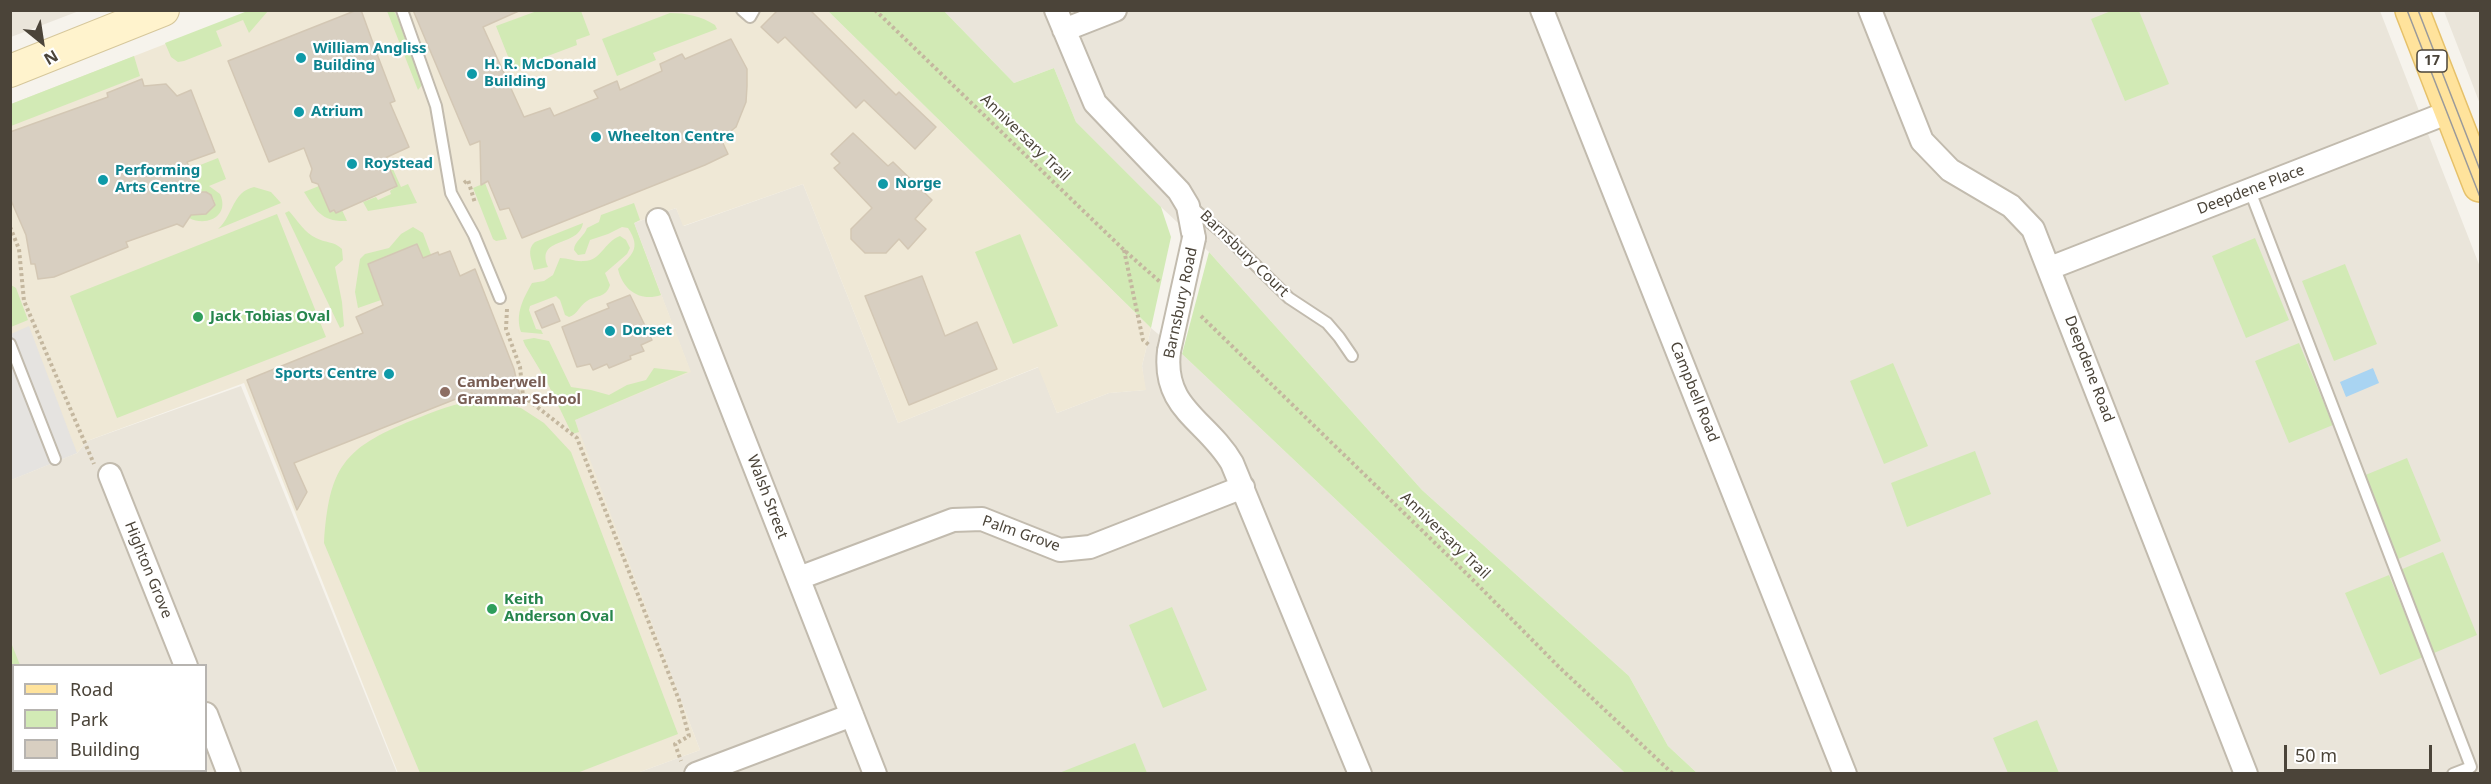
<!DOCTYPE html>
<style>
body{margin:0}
#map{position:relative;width:2491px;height:784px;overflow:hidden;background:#f6f3ec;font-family:"Noto Sans",sans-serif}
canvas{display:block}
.frame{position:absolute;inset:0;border:12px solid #4b4439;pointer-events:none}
.legend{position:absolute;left:12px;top:664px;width:195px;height:108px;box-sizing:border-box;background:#fff;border:2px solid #b7b4b0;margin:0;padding:8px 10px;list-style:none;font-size:18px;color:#4b4439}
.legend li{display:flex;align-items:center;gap:12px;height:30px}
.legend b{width:30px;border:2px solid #b7b4b0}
.north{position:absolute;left:12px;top:12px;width:60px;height:60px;-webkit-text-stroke:4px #fff;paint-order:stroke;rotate:150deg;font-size:16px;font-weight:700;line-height:24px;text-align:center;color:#4b4439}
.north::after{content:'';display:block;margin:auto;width:21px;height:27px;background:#4b4439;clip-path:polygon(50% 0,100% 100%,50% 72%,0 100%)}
.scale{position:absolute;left:2284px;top:745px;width:148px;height:27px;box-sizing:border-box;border:3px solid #4b4439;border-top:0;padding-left:8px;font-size:18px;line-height:21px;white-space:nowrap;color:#4b4439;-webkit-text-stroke:4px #fff;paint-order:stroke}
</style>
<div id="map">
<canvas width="2491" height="784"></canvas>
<div class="frame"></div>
<ul class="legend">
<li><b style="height:8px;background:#ffe39c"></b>Road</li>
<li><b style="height:16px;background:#d2eab5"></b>Park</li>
<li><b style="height:16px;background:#d8cfc1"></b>Building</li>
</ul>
<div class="north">N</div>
<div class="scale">50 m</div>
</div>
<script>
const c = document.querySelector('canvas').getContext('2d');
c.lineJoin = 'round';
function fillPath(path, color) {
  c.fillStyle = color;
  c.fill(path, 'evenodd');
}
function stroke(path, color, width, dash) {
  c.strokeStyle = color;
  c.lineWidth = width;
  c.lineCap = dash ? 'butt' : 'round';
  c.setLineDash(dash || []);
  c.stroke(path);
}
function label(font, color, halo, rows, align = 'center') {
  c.font = font + ' "Noto Sans",sans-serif';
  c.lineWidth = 4.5;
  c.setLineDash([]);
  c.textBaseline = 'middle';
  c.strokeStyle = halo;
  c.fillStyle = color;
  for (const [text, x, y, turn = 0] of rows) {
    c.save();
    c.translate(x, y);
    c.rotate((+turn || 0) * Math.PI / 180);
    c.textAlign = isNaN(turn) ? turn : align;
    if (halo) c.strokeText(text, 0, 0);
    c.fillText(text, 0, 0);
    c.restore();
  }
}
fillPath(new Path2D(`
 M11 10H79V11L11 37Z
 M944 11H2380L2480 267V773H1697L1668 746 1629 676 1422 490 1209 252 1161 207 1076 122 1054 68 1014 83Z
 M2444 11H2480V104L2470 78Z
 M803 184 898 423 1039 367 1057 413 1109 393 1145 390 1142 366 1151 328 1182 354 1625 773H637L700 750 574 420 690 371 634 223 676 208 684 226Z
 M241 386 397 773 11 774V480L77 453 87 441ZM14 666H206V770H14Z`), '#eae5da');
fillPath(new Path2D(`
 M250 11H828L1151 328 1142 366 1146 390 1109 393 1057 413 1038 367 898 423 803 184 683 226 676 208 634 223 691 372 575 420 700 750 637 773H398L244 383 87 441 77 453 11 480V104Z`), '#efe8d6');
fillPath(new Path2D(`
 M250 10 268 11 249 33 243 20 216 31 222 46 184 61 178 62 171 57 165 43Z
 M387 11H394L398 19 422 85 418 90Z
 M537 11H581L590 35 576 40 577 45 513 69 496 26Z
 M828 11H944L1014 83 1054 68 1076 122 1161 207 1171 237 1151 328Z
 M2111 11H2139L2169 84 2125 101 2091 19Z
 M670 13C686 13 701 16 715 25L717 29 653 53 656 60 617 76 602 39Z
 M134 56 140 76 11 126V104Z
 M218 158 226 179 209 186 220 194C230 216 207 227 189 218L193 212 206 214 215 205C214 195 208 192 199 192L190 169Z
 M392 167 401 187 408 184 417 203 368 211 363 202 376 197 378 200 391 194 390 191 397 186 390 169Z
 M485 183 507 239 496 241 493 239 473 188Z
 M319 186 330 212 342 210 347 221C322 222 316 211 304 192Z
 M254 187 271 192 281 203 218 229C233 216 232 192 254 187Z
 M634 203 640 220 634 223 661 295C641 302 623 291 618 269 631 255 642 249 628 228L622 227 608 234 590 240 585 254 578 255 574 250C574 241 585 236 587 228L599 222 601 215Z
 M289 211C297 220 305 233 316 238 325 243 334 241 342 249L343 260 335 267 342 302 344 326 340 328 285 213Z
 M277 214 326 337 117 418 70 296Z
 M583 223C579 248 535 236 548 267L534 270C532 260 526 250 535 242Z
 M413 227 423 233 433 260 393 256 368 264 381 300 358 308 355 292 360 259 365 254 389 248 401 234Z
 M1020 234 1058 326 1013 344 975 252Z
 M620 236 626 240 630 248 627 254 605 273 610 285C606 298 596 295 587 301 579 306 578 314 569 317L565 315 560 300 556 296 530 306 529 310 536 329 541 330 543 334 521 332C515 314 523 299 532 283L544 281 553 275 560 258C568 258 576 262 584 261 601 261 604 242 620 236Z
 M2255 238 2289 320 2246 338 2212 256Z
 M1209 252 1422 490 1629 676 1668 746 1697 773H1625L1182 354Z
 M2345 264 2377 344 2334 361 2302 281Z
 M11 285 16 288 28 320 11 327Z
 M534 338 549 341 571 387 591 390 609 395 627 385 646 380 654 368 688 372 575 420 579 432 572 434 546 380 525 345 523 340Z
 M2299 343 2333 425 2289 443 2255 361Z
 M1893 363 1928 446 1884 464 1850 381Z
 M479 400 521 408 544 423 571 452 678 734 577 773H420L324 543C329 468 343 448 413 420 435 411 455 403 479 400Z
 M1975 451 1991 494 1907 527 1891 483Z
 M2407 458 2441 541 2398 559 2363 476Z
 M2443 552 2477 635 2434 653 2400 570Z
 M2389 575 2423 657 2380 675 2345 593Z
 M1172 607 1207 690 1163 708 1129 625Z
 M10 640 20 665 14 666V770L61 771 62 773H11Z
 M2037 720 2059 773H2008L1993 738Z
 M1135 743 1147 773H1059Z`), '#d2eab5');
fillPath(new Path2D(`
 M29 326 77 453 11 480V334Z`), '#e5e3e0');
fillPath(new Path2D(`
 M2373 368 2379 383 2346 397 2340 382Z`), '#a9d4f2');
const building = new Path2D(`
 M357 10H361L377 54 395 101 390 103 409 147 385 158 397 186 336 213 334 210 330 212 318 184 312 182 310 176 312 169 304 148 269 162 228 61Z
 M413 10H521L483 27 524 117 550 108 554 116 598 98 594 91 617 81 620 90 662 71 660 64 682 54 685 59 731 39 747 69V86L746 102 736 127 721 139 728 154 705 165 522 238 509 208 500 210 488 181 481 185 480 141 470 145Z
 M778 10 811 11 896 95 899 92 936 127 915 149 864 100 856 108 785 37 778 43 761 27Z
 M142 79 144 86 166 84 177 96 191 90 215 152 187 162 199 192H206L211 195 215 205 206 214 191 215 183 227 177 224 126 242 128 247 54 277 38 279 35 264H31L26 235 10 198V132L108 97 107 93Z
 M853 133 888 166 893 162 932 200 915 219 926 229 908 249 899 239 886 253H865L851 239V229L872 208 834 168 840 163 831 154Z
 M417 244 423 258 438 252 439 255 450 251 460 276 475 269 514 369 520 396 517 406 471 393 294 463 307 492 297 510 247 380 363 333 356 317 383 305 368 264Z
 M922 276 945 336 977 322 997 369 909 405 865 296Z
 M630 295 652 340 641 345 644 351 630 356 631 359 609 368 607 364 593 370 590 364 577 367 562 327 609 308 607 304Z
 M553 304 560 321 542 328 535 312Z`);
fillPath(building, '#d8cfc1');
stroke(building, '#d3c7b4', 1.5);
const service = new Path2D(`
 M402 10 436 106 451 193 474 235 500 298
 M742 10 750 17 754 10
 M2250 191 2471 767 2453 774
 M1188 204 1225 235 1289 298 1327 323 1339 337 1352 356
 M10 344 55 459`);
const minor = new Path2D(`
 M1056 10 1095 103 1179 191 1188 206 1194 238
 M1542 10 1845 774
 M1870 10 1922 141 1950 170 2011 206 2033 229 2246 774
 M1064 30 1115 10
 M658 220 875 774
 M2050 268 2452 111
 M1169 351C1162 409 1207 420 1232 463L1360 774
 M110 475 186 666
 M799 578 953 520 982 519 1060 550 1090 547 1243 487
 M206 714 229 774
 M696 774 852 715`);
const secondary = new Path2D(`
 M10 71 163 10`);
const primary = new Path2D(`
 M2412 10 2480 185`);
stroke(service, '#c2bbae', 14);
stroke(minor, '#c2bbae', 26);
stroke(secondary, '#d6c79b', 34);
stroke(primary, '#e6c16a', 36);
stroke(new Path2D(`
 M875 10 1124 250 1160 282
 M464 183 468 180 475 203
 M10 227 19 249 24 301 94 464
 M1124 250 1143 340 1149 345
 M507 309 506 329 520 367 523 396 577 438 679 700 689 736 675 744 681 761
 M1201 316 1469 576 1559 667 1673 774`), '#c4b79f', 4, [3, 3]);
stroke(service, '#fff', 10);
stroke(minor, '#fff', 22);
stroke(secondary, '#fff3cd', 32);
stroke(primary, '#ffe39c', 33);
stroke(new Path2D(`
 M2407 10 2480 197
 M2418 10 2480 170`), '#9a9a9a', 1.5);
const minorBridge = new Path2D(`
 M1169 351 1194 238`);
stroke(minorBridge, '#c2bbae', 26, []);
stroke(minorBridge, '#fff', 22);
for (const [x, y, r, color] of [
 [301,58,6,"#0f9aa8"],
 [472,74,6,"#0f9aa8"],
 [299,112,6,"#0f9aa8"],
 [596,137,6,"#0f9aa8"],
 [352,164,6,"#0f9aa8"],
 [103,180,6,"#0f9aa8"],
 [883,184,6,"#0f9aa8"],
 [198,317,6,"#2e9e5b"],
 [610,331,6,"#0f9aa8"],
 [389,374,6,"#0f9aa8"],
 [445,392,6,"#8d6e63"],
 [492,609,6,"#2e9e5b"]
]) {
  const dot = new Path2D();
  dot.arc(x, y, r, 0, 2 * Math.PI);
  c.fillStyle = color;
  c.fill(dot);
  stroke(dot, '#fff', 2);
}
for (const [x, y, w] of [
 [2432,61,30]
]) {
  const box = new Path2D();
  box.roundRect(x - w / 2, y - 11, w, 22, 4.5);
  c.fillStyle = '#fff';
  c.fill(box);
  stroke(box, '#4b4439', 1.5);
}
label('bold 14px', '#4b4439', null, [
 ["17",2432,61]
]);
label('bold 15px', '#0d838f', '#fff', [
 ["William Angliss",313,49],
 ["Building",313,66],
 ["H. R. McDonald",484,65],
 ["Building",484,82],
 ["Atrium",311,112],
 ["Wheelton Centre",608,137],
 ["Roystead",364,164],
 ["Performing",115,171],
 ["Arts Centre",115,188],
 ["Norge",895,184],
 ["Dorset",622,331],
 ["Sports Centre",377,374,"right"]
], 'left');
label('15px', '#4b4439', '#fff', [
 ["Anniversary Trail",1025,138,44],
 ["Deepdene Place",2251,190,-21],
 ["Barnsbury Court",1244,254,44],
 ["Barnsbury Road",1181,303,-78],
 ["Deepdene Road",2089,369,69],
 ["Campbell Road",1694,392,68],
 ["Walsh Street",767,497,69],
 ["Palm Grove",1021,534,19],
 ["Anniversary Trail",1445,536,44],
 ["Highton Grove",148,570,68]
]);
label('bold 15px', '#27864d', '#fff', [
 ["Jack Tobias Oval",210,317],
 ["Keith",504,600],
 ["Anderson Oval",504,617]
], 'left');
label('bold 15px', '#785e54', '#fff', [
 ["Camberwell",457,383],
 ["Grammar School",457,400]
], 'left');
</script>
